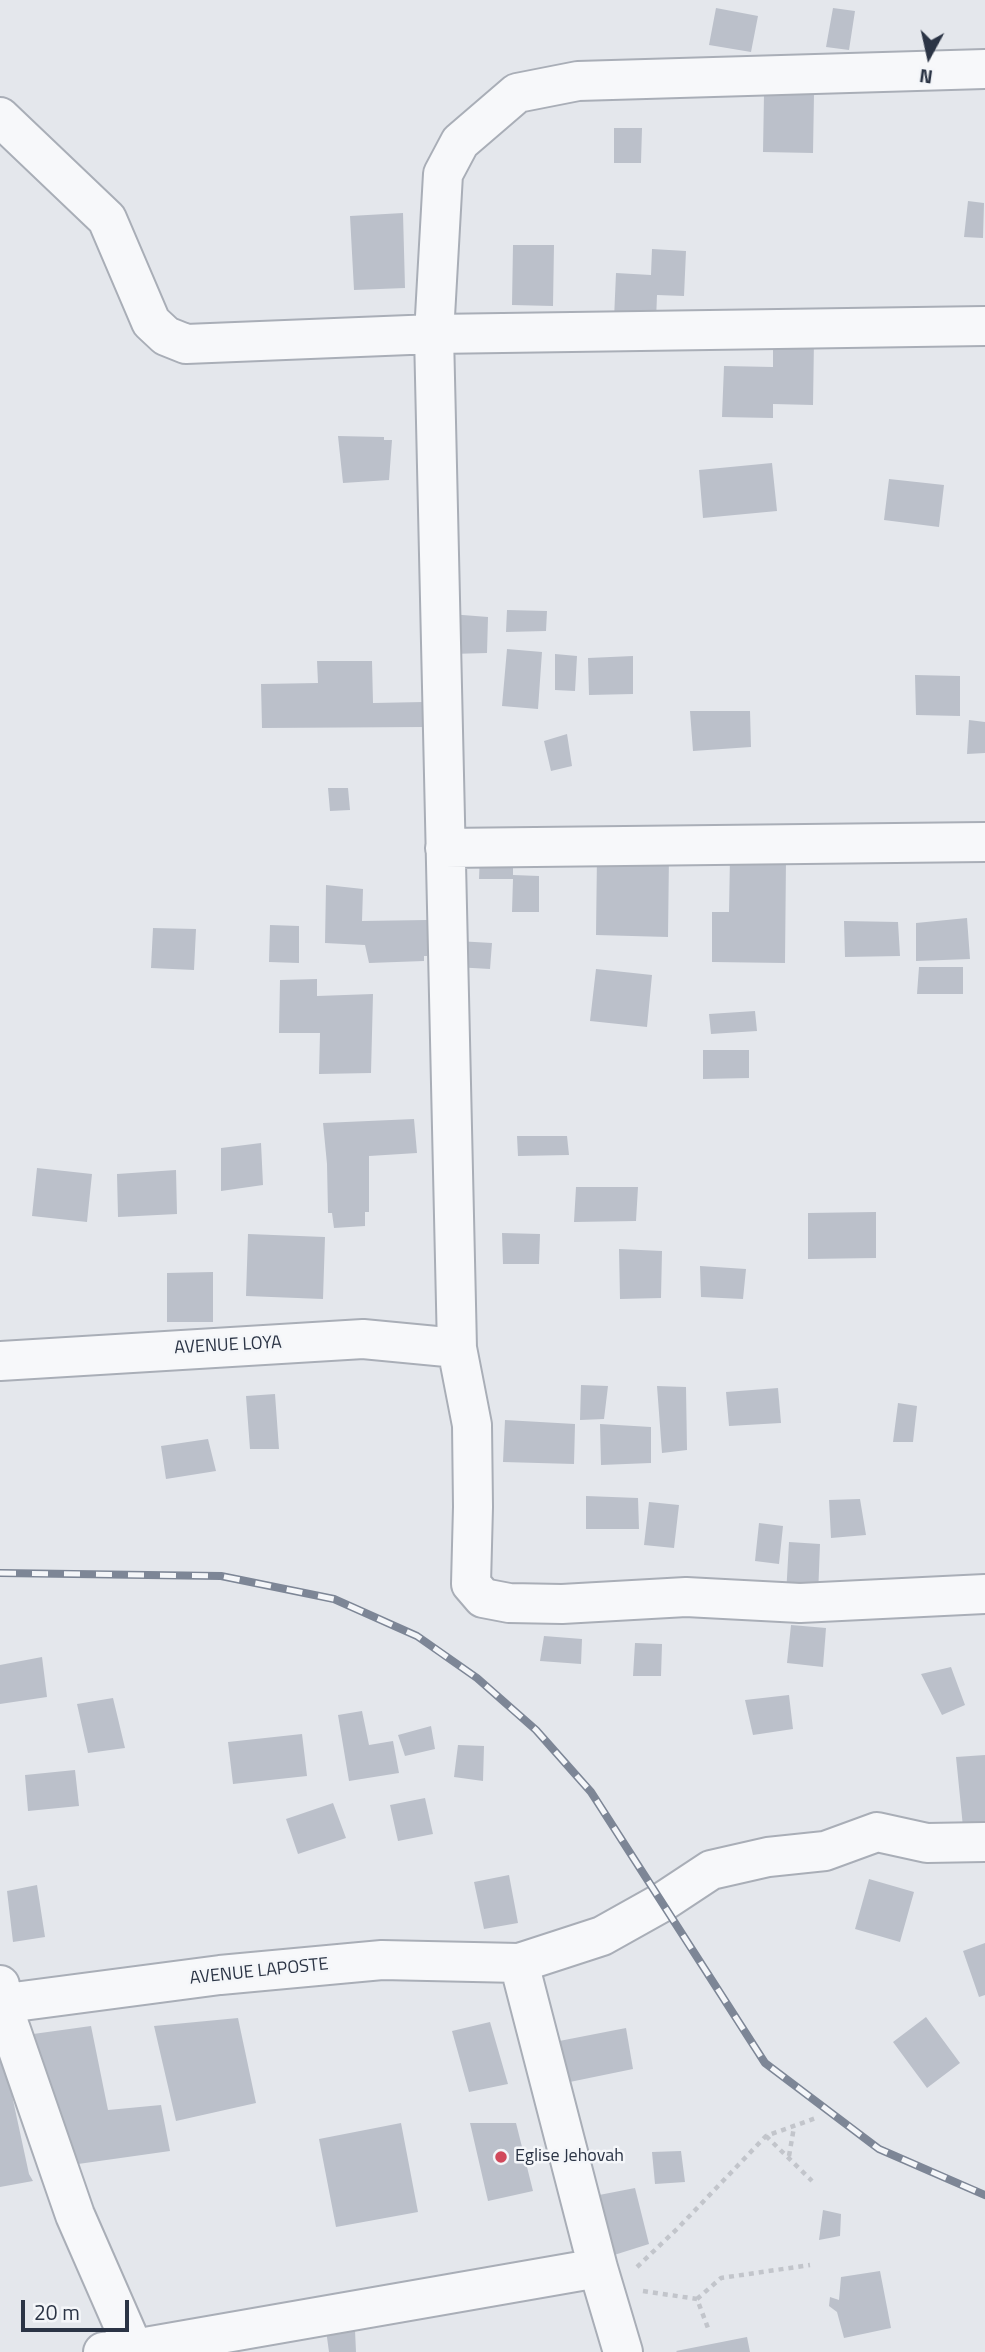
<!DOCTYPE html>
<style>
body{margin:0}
#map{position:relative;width:985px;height:2352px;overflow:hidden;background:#e4e7ec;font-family:"Titillium Web",sans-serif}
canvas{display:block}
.north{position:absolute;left:894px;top:21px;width:70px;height:70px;-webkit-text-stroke:5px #f4f6f9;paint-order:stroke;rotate:188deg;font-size:19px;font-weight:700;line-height:28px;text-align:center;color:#2b3445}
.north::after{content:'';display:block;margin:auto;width:24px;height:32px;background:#2b3445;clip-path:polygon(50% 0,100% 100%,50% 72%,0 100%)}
.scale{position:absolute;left:21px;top:2300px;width:108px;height:32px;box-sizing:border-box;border:4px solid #2b3445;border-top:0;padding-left:9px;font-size:21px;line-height:24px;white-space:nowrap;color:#2b3445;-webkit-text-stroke:5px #f4f6f9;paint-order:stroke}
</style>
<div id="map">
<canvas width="985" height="2352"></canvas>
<div class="north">N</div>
<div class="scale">20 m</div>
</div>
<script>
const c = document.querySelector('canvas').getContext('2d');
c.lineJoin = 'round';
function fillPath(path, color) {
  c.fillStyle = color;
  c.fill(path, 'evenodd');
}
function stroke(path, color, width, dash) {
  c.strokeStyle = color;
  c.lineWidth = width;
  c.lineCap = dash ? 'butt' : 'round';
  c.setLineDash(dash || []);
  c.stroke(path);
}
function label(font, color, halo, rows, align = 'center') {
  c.font = font + ' "Titillium Web",sans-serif';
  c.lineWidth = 5;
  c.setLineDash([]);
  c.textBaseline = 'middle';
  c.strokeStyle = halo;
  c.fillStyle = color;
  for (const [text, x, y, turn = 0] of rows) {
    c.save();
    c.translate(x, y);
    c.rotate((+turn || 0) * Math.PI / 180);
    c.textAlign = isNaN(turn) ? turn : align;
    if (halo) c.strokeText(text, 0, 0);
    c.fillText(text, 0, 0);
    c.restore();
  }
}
fillPath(new Path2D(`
 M716 8 758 16 751 52 709 45Z
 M833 8 855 11 849 50 826 47Z
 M764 94H814L813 153 763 152Z
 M614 128H642L641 163H614Z
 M968 201 984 203 983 238 964 237Z
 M403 213 405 288 354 290 350 216Z
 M513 245H554L553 306 512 305Z
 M652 249 686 251 684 296 657 295 656 321 614 319 616 273 651 275Z
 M773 339 814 340 813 405 773 404V418L722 417 724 366 773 367Z
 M338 436 384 437V440H392L389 480 343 483Z
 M772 463 777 511 703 518 699 470Z
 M889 479 944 485 939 527 884 520Z
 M507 610 547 611 546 631 506 632Z
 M450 614 488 617 487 653 451 654Z
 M507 649 542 652 538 709 502 706Z
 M555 654 577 656 575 691 555 690Z
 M633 656V694L589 695 588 658Z
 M317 661H372L373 703 424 702V727L262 728 261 684 318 683Z
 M915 675 960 676V716L916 715Z
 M690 711H750L751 747 693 751Z
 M969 720 985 722V753L967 754Z
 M567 734 572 766 551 771 544 741Z
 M328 788H348L350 810 330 811Z
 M480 854H513V875L539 876V912H512L513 879H479Z
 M597 854 669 855 668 937 596 935Z
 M730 857 786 858 785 963 712 962V912H729Z
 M326 885 363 889 362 921 427 920V956H424V961L369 963 365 945 325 943Z
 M967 918 970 959 916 961V923Z
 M844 921 898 922 900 956 845 957Z
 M270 925 299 926V963L269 962Z
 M153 928 196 929 194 970 151 968Z
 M457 941 492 943 490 969 455 967Z
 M919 967H963V994H917Z
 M596 969 652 975 647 1027 590 1021Z
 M317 979V996L373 994 371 1073 319 1074 320 1033H279L280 980Z
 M755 1011 757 1031 711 1034 709 1014Z
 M703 1050H749V1078L703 1079Z
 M414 1119 417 1153 369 1156V1212H365V1226L334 1228 332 1213H328L327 1164 323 1123Z
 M517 1136H567L569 1155 518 1156Z
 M261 1143 263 1185 221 1191V1148Z
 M37 1168 92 1174 87 1222 32 1216Z
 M176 1170 177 1214 118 1217 117 1174Z
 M576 1187H638L636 1221 574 1222Z
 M876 1212V1258L808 1259V1213Z
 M502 1233 540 1234 539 1264H503Z
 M248 1234 325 1237 323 1299 246 1296Z
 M619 1249 662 1251 661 1298 620 1299Z
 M700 1266 746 1269 743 1299 701 1297Z
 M213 1272V1322H167V1273Z
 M581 1385 608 1386 604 1419 580 1420Z
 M657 1386 686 1387 687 1450 662 1453Z
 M778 1388 781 1423 729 1426 726 1392Z
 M275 1394 279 1449H250L246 1396Z
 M898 1403 917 1406 913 1442H893Z
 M505 1420 575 1424 574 1464 503 1462Z
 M600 1424 651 1427V1463L601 1465Z
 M208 1439 216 1471 166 1479 161 1446Z
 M586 1496 638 1498 639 1529H586Z
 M860 1499 866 1535 831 1538 829 1500Z
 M649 1502 679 1505 674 1548 644 1545Z
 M759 1523 783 1526 779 1564 755 1561Z
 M789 1542 820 1544 818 1596 786 1595Z
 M791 1625 826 1628 823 1667 787 1663Z
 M544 1636 582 1639 581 1664 540 1661Z
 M635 1643 662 1644 661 1676H633Z
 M42 1657 47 1697 0 1704V1665Z
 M951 1667 965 1705 942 1715 921 1674Z
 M789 1695 793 1729 753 1735 745 1700Z
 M113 1698 125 1748 88 1753 77 1704Z
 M362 1711 369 1745 393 1741 399 1773 349 1781 338 1715Z
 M431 1726 435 1749 405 1756 398 1735Z
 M302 1734 307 1776 233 1784 228 1742Z
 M458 1745 484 1746 483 1781 454 1777Z
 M985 1755V1825L963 1827 956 1757Z
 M75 1770 79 1806 28 1811 25 1775Z
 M425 1798 433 1834 398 1841 390 1805Z
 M333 1803 346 1838 298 1854 286 1819Z
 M509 1875 518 1923 484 1929 474 1882Z
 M869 1879 914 1892 900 1942 855 1929Z
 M37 1885 45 1937 13 1942 7 1891Z
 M985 1943V1995L979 1997 963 1951Z
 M926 2017 960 2063 927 2088 893 2042Z
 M238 2018 256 2103 176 2121 154 2026Z
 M490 2022 508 2084 469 2092 452 2031Z
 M91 2026 108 2110 161 2105 170 2151 71 2165 26 2035Z
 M626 2028 633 2069 560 2084 549 2043Z
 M0 2040 29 2174 33 2181 0 2187Z
 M401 2123 418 2212 336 2227 319 2139Z
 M470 2123H516L533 2191 488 2201Z
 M681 2151 685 2182 655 2184 652 2152Z
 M635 2188 649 2244 611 2256 594 2196Z
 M823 2210 841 2214 840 2236 819 2240Z
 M880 2271 891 2328 844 2338 837 2312 829 2306 830 2297 839 2300 841 2277Z
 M326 2330H355L356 2352H329Z
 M747 2337 750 2352H677L676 2351Z`), '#bbc0ca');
const minor = new Path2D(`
 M985 69 578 81 517 93 460 142 443 174 434 334 457 1348 472 1425 473 1507 471 1584 483 1598 509 1603 562 1604 686 1597 800 1603 985 1594
 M0 117 107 219 151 322 166 336 186 344 434 334 985 326
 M445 848 985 842
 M0 1361 363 1339 457 1348
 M519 1963 598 2268 623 2352
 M0 1985 2 2004 75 2215 135 2352
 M0 2004 220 1975 382 1960 519 1963 602 1936 661 1903 711 1870 768 1857 825 1851 877 1832 927 1843 985 1842
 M103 2352 134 2349 598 2268`);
stroke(minor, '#a9aeb7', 42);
stroke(new Path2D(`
 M766 2136 812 2181
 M789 2156 794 2127
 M637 2267 678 2228 766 2136 816 2118
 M643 2291 697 2299 708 2328
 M697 2299 721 2278 810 2265`), '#c2c5cb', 4.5, [5, 5]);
stroke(minor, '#f7f8fa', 38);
const rail = new Path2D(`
 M0 1573 221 1576 334 1599 417 1636 477 1678 536 1730 591 1792 765 2063 879 2149 985 2195`);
stroke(rail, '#7d8696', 8);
stroke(rail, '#f4f6f9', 5, [16]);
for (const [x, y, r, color] of [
 [501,2157,7,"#d1495b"]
]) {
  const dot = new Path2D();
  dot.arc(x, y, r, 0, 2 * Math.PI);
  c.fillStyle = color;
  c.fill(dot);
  stroke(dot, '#f4f6f9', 2.5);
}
label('18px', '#2b3445', '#f4f6f9', [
 ["AVENUE LOYA",228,1346,-3],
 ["AVENUE LAPOSTE",259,1972,-6]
]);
label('18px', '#2b3445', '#f4f6f9', [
 ["Eglise Jehovah",515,2157]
], 'left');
</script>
